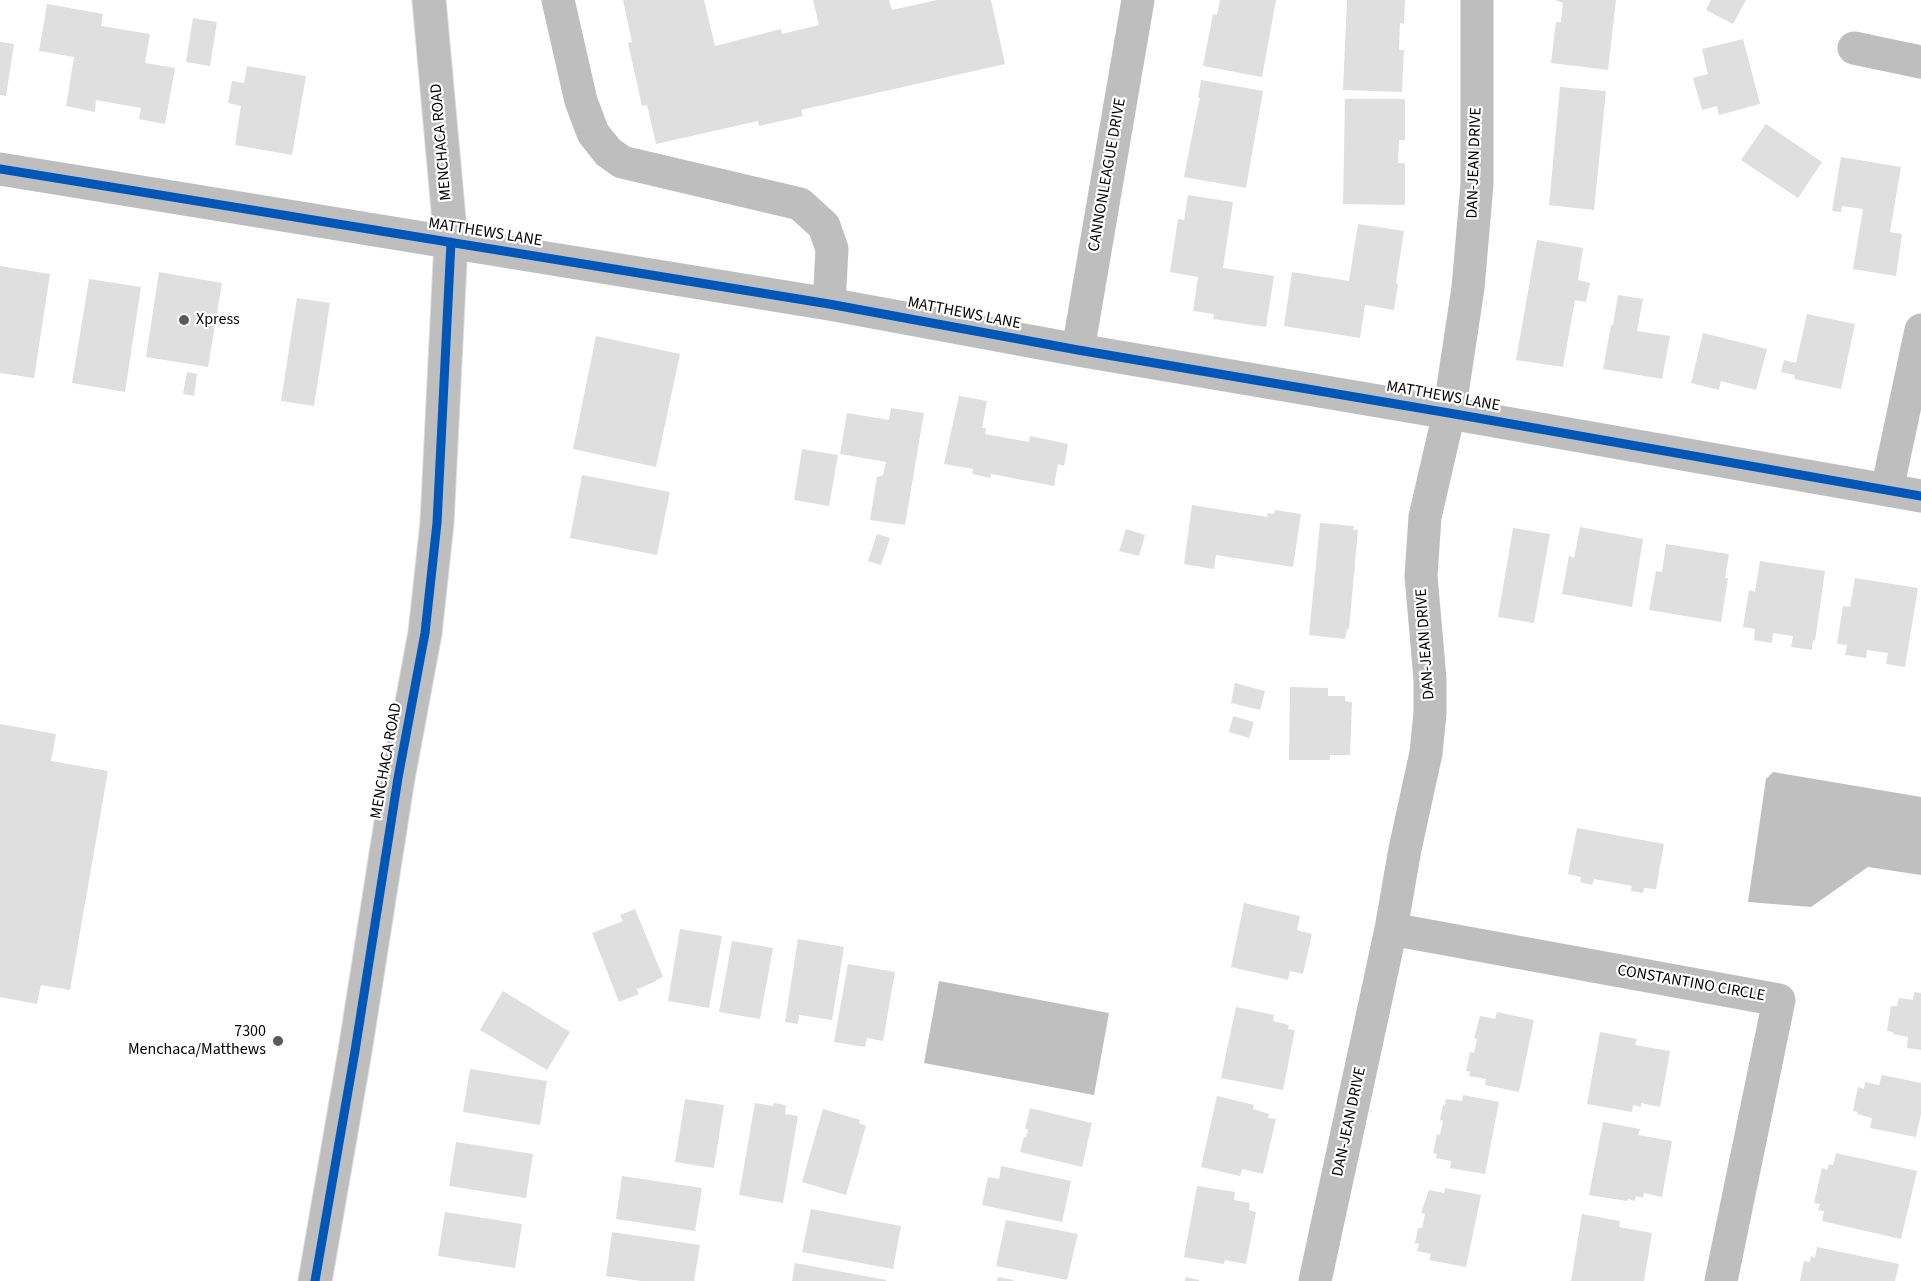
<!DOCTYPE html>
<style>
body{margin:0}
canvas{display:block;background:#fff}
</style>
<canvas width="1921" height="1281"></canvas>
<script>
const c = document.querySelector('canvas').getContext('2d');
c.lineJoin = 'round';
function fillPath(path, color) {
  c.fillStyle = color;
  c.fill(path, 'evenodd');
}
function stroke(path, color, width, dash) {
  c.strokeStyle = color;
  c.lineWidth = width;
  c.lineCap = dash ? 'butt' : 'round';
  c.setLineDash(dash || []);
  c.stroke(path);
}
function label(font, color, halo, rows, align = 'center') {
  c.font = font + ' "Source Sans 3",sans-serif';
  c.lineWidth = 4.5;
  c.setLineDash([]);
  c.textBaseline = 'middle';
  c.strokeStyle = halo;
  c.fillStyle = color;
  for (const [text, x, y, turn = 0] of rows) {
    c.save();
    c.translate(x, y);
    c.rotate((+turn || 0) * Math.PI / 180);
    c.textAlign = isNaN(turn) ? turn : align;
    if (halo) c.strokeText(text, 0, 0);
    c.fillText(text, 0, 0);
    c.restore();
  }
}
fillPath(new Path2D(`
 M1773 772 1921 797V875L1868 867 1811 907 1748 902 1766 779Z
 M939 981 1109 1013 1094 1095 924 1063Z`), '#bfbfbf');
fillPath(new Path2D(`
 M623 0H704L715 46 781 29 782 34 819 25 813 0H889L892 10 937 0H991L1005 64 801 110 803 116 759 126 758 121 656 144 647 105 642 106 628 43 632 42Z
 M1220 0H1276L1262 77 1203 66 1213 14 1217 15Z
 M1347 0H1405L1404 24 1400 23 1399 50H1404L1402 92 1343 90Z
 M1555 0H1616L1608 70 1551 63 1556 22H1561L1563 3Z
 M1711 0H1746L1733 24 1706 10Z
 M47 4 103 14 101 26 150 34 145 63 175 68 165 124 139 119 141 108 96 100 95 112 66 106 74 57 39 51Z
 M193 18 217 22 210 66 186 62Z
 M1743 39 1760 104 1719 115 1717 106 1702 110 1693 78 1708 74 1702 49Z
 M0 42 14 44 6 96 0 95Z
 M247 66 306 76 292 155 235 145 241 106 228 103 232 81 244 83Z
 M1201 80 1263 91 1246 188 1184 177 1198 106 1200 98H1198Z
 M1560 87 1606 91 1594 210 1549 205Z
 M1345 99H1405V140H1399L1398 163H1405V205L1343 204Z
 M1766 124 1822 162 1798 198 1741 160Z
 M1841 157 1901 167 1890 232 1902 234 1896 276 1853 269 1863 209 1842 206 1841 212 1832 211Z
 M1188 195 1233 202 1223 268 1274 276 1266 327 1213 319 1214 314 1193 311 1198 277 1170 272 1178 219 1184 220Z
 M1358 224 1404 231 1396 283 1398 284 1394 310 1365 305 1360 338 1284 326 1292 272 1349 281Z
 M1537 240 1583 248 1578 280 1590 283 1586 302 1575 300 1563 367 1516 360Z
 M0 266 50 274 34 378 0 373Z
 M159 272 222 283 208 367 146 357Z
 M89 279 141 287 125 392 72 383Z
 M1618 295 1643 299 1637 331 1670 336 1662 379 1603 369 1611 325H1613Z
 M297 298 330 303 314 406 281 401Z
 M1807 314 1855 324 1841 389 1794 379 1795 375 1781 372 1784 360 1796 363Z
 M1703 333 1767 349 1756 390 1721 381 1719 390 1691 383Z
 M596 336 680 354 656 467 573 449Z
 M187 372 197 374 194 396 183 394Z
 M959 396 987 401 982 428H986L985 434 1029 442 1030 436 1068 444 1064 466 1058 464 1054 486 991 474 990 478 972 474 973 469 944 464Z
 M891 408 924 413 905 525 870 520 877 477 883 475 886 462 840 454 847 413 889 420Z
 M802 449 838 455 829 506 794 500Z
 M582 475 670 492 657 555 570 538Z
 M1192 505 1267 517 1268 513 1274 514 1275 510 1301 514 1293 567 1216 555 1214 569 1184 564Z
 M1320 523 1354 526 1353 530H1358L1349 629H1347L1345 639 1309 635Z
 M1580 527 1643 539 1632 607 1562 594 1569 556 1574 558Z
 M1513 528 1550 534 1534 623 1498 617Z
 M1126 529 1145 535 1139 556 1119 551Z
 M877 534 890 538 881 565 868 561Z
 M1666 544 1729 554 1725 578H1728L1721 622 1649 610 1656 571 1662 572Z
 M1760 561 1825 571 1815 641 1813 640 1812 650 1791 647 1793 636 1773 633 1772 643 1754 640 1755 629 1743 627 1749 590 1755 592Z
 M1855 578 1918 588 1905 667 1886 664 1888 653 1867 650 1866 658 1845 655 1847 645 1837 644 1843 606 1850 607Z
 M1235 683 1265 691 1260 710 1231 703Z
 M1290 687 1328 688V696H1345V701L1352 702 1350 755H1330V760H1289Z
 M1233 716 1254 722 1249 738 1229 732Z
 M0 724 56 734 51 761 108 771 70 990 41 985 37 1004 0 997Z
 M1577 828 1664 844 1656 889 1644 888 1643 893 1631 891 1632 886 1594 879 1592 885 1580 882 1581 877 1568 874Z
 M1244 903 1300 916 1297 930 1312 934 1303 974 1290 971 1288 980 1231 967Z
 M635 909 663 977 656 980V981L638 989 636 988 639 994 619 1002 592 933 623 921 620 915Z
 M680 929 722 936 709 1008 668 1001Z
 M798 939 844 947 832 1020 799 1015 798 1024 785 1022Z
 M732 941 773 948 760 1019 719 1012Z
 M848 964 895 972 883 1041 867 1038 865 1047 834 1042Z
 M503 991 570 1032 547 1070 480 1030Z
 M1914 992 1921 993V1050L1907 1048 1908 1037 1893 1034V1032L1887 1031 1891 1006H1897L1899 998 1913 1000Z
 M1236 1007 1274 1015 1273 1021 1289 1025 1288 1029 1295 1030 1283 1090 1221 1078Z
 M1497 1012 1534 1020 1519 1092 1485 1085 1486 1079 1469 1076 1470 1072 1466 1071 1470 1052 1474 1053 1477 1039 1474 1038 1480 1016 1495 1019Z
 M1600 1032 1637 1039 1635 1045 1670 1051 1660 1107 1641 1103V1107L1633 1105 1632 1112 1587 1104Z
 M470 1069 547 1081 540 1125 463 1112Z
 M1882 1075 1921 1083V1114L1916 1137 1870 1128 1872 1118 1857 1114 1858 1112 1853 1111 1858 1087 1864 1089 1865 1082 1879 1085Z
 M1463 1095 1499 1102 1485 1174 1450 1168 1451 1161 1436 1158 1437 1154 1433 1153 1437 1134 1440 1135 1443 1121 1440 1120 1443 1105 1445 1106 1446 1099 1462 1101Z
 M1217 1096 1254 1105 1253 1109 1269 1114 1268 1118 1276 1119 1263 1174 1242 1169 1240 1176 1201 1167Z
 M685 1099 724 1105 714 1168 675 1162Z
 M755 1103 773 1106 774 1103 786 1105 785 1114 798 1116 783 1203 739 1195Z
 M1030 1108 1092 1123 1082 1167 1020 1152 1024 1137 1026 1138 1028 1129H1025Z
 M823 1109 860 1120 859 1123 866 1126 846 1195 802 1182Z
 M1603 1122 1640 1129 1638 1135 1672 1141 1662 1197 1644 1193 1643 1198 1636 1196 1635 1201 1628 1199 1627 1201 1589 1195Z
 M456 1142 533 1154 526 1198 449 1186Z
 M1836 1153 1917 1171 1901 1239 1822 1221 1824 1211 1818 1210 1820 1204 1814 1203 1822 1168 1827 1170 1829 1164 1833 1165Z
 M1001 1166 1071 1181 1062 1222 982 1205 988 1177 999 1179Z
 M622 1176 702 1188 695 1231 616 1219Z
 M1197 1186 1235 1192 1234 1200 1250 1203 1249 1210 1256 1212 1246 1264 1225 1260 1224 1264 1184 1257Z
 M1445 1188 1481 1195 1466 1267 1429 1260 1431 1254 1417 1251 1419 1244 1415 1243 1418 1228H1422L1425 1214 1421 1213 1429 1190 1444 1193Z
 M811 1209 901 1226 893 1269 802 1252Z
 M445 1212 522 1224 515 1268 438 1256Z
 M1582 1214 1620 1221 1619 1227 1652 1233 1644 1281H1571Z
 M1006 1220 1078 1234 1067 1280 996 1266Z
 M612 1232 700 1245 694 1281H641L606 1276Z
 M1817 1247 1899 1264 1895 1281H1800L1804 1261 1810 1262 1811 1256 1815 1258Z
 M795 1263 886 1280V1281H792Z
 M998 1277 1013 1280V1281H997Z
 M1186 1277 1199 1280V1281H1185Z`), '#dfdfdf');
const major = new Path2D(`
 M315 1281 355 1051 398 778 425 633 437 523 451 242 429 0`);
stroke(major, '#dbdbdb', 35);
stroke(new Path2D(`
 M558 0 581 101 593 133 608 152 622 162 800 204 824 226 832 249 829 304
 M1854 48 1921 62
 M0 169 829 304 1078 350 1449 413 1921 496
 M1078 350 1138 0
 M1887 490 1921 330
 M1391 929 1779 1000 1721 1281
 M1315 1281 1391 929 1405 849 1426 753 1430 713V679L1421 576 1423 546 1425 517 1449 413 1468 288 1477 184V0`), '#bebebe', 33);
stroke(major, '#bebebe', 33);
stroke(new Path2D(`
 M0 169 829 304 1078 350 1449 413 1921 496
 M315 1281 355 1051 398 778 425 633 437 523 451 242`), '#0057b8', 9);
for (const [x, y, r, color] of [
 [184,320,6,"#595959"],
 [278,1041,6,"#595959"]
]) {
  const dot = new Path2D();
  dot.arc(x, y, r, 0, 2 * Math.PI);
  c.fillStyle = color;
  c.fill(dot);
  stroke(dot, '#fff', 2);
}
label('16px', '#000', '#fff', [
 ["MENCHACA ROAD",442,142,-95],
 ["DAN-JEAN DRIVE",1475,163,-88],
 ["CANNONLEAGUE DRIVE",1108,175,-80],
 ["MATTHEWS LANE",485,233,9],
 ["MATTHEWS LANE",964,314,11],
 ["MATTHEWS LANE",1443,397,10],
 ["DAN-JEAN DRIVE",1426,644,-94],
 ["MENCHACA ROAD",387,761,-80],
 ["CONSTANTINO CIRCLE",1691,984,10],
 ["DAN-JEAN DRIVE",1350,1122,-78]
]);
label('16px', '#000', '#fff', [
 ["Xpress",196,320],
 ["7300",266,1032,"right"],
 ["Menchaca/Matthews",266,1050,"right"]
], 'left');
</script>
